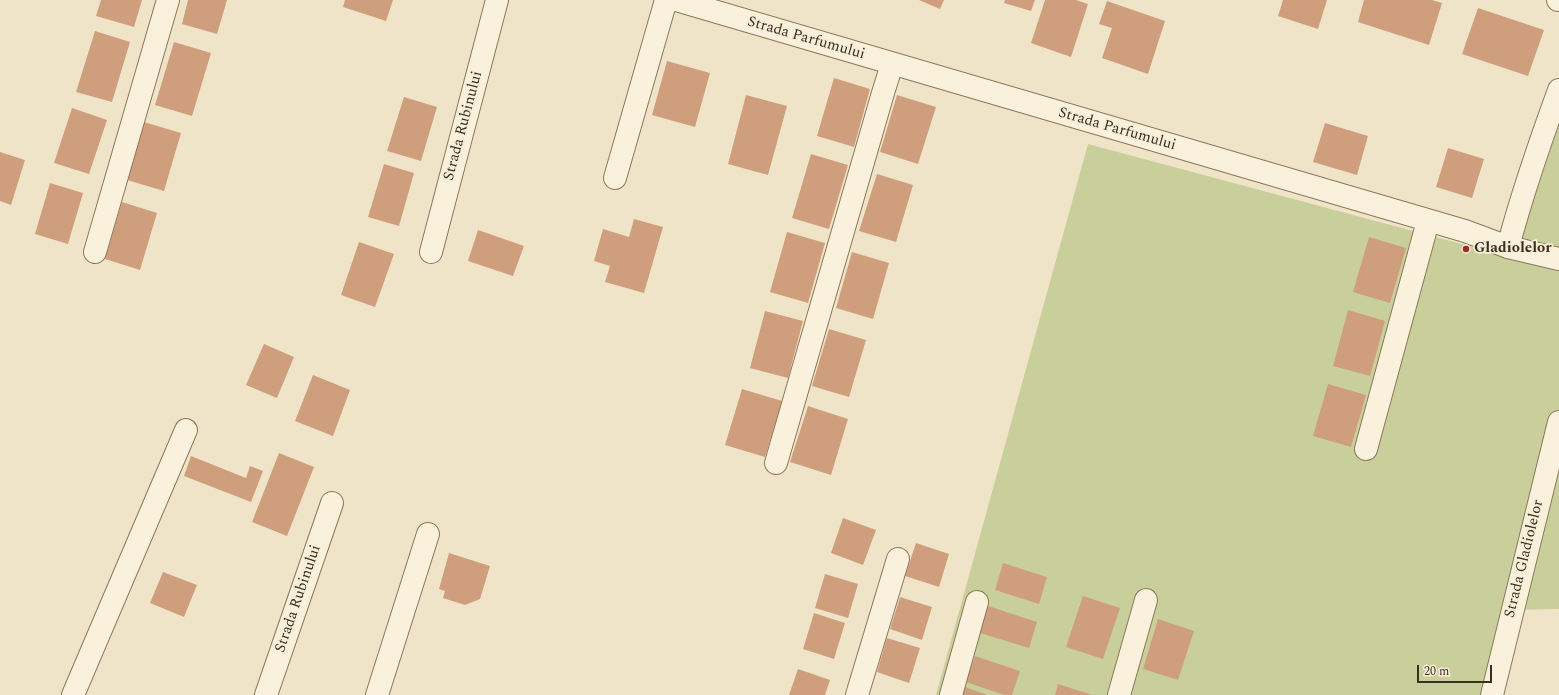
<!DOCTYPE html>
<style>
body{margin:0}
#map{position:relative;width:1559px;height:695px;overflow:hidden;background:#f0e4c8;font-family:Spectral,serif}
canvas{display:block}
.scale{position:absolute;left:1417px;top:665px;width:75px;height:18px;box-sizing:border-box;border:2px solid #3d2e20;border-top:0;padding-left:5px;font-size:12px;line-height:14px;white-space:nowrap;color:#3d2e20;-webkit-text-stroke:3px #f7eed8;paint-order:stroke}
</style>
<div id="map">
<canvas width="1559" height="695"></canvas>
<div class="scale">20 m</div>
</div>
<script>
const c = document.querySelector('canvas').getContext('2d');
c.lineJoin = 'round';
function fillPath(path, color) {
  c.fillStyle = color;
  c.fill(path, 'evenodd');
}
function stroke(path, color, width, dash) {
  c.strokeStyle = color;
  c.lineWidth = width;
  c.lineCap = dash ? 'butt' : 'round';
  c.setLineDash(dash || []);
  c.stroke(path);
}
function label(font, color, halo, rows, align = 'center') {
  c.font = font + ' Spectral,serif';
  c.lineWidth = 3.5;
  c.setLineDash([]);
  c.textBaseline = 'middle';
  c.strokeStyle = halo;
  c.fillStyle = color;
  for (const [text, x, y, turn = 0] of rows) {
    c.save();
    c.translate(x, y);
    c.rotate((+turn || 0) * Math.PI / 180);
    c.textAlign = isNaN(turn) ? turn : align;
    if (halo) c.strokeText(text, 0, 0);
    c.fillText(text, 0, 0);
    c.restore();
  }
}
fillPath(new Path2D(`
 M1559 125V609L1507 610 1481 695H936L1088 144 1514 258Z`), '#c9cf9b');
fillPath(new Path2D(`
 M101 0H142L134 27 96 16Z
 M188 0H227L217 34 182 24Z
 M345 0H393L386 21 343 7Z
 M919 0H944L940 9Z
 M1005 0H1035L1031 11 1004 3Z
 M1045 0H1076L1088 4 1071 57 1031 43Z
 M1283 0H1327L1318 29 1278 16Z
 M1364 0H1432L1442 3 1429 45 1358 22Z
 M1107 1 1165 21 1148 74 1102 58 1112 28 1099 24Z
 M1478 8 1544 30 1528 76 1462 54Z
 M95 31 130 42 112 102 76 92Z
 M174 42 211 53 192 116 155 105Z
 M667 61 710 73 695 127 652 115Z
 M834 78 870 89 854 147 817 136Z
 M746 95 787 106 768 175 728 164Z
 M897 95 936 107 918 164 880 152Z
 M404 97 437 107 421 161 387 151Z
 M72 108 107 120 89 174 54 163Z
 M144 122 181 133 164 191 127 180Z
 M1325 123 1368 136 1357 175 1313 162Z
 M1448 148 1484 159 1472 198 1436 187Z
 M0 152 25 160 11 205 0 201Z
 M811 154 848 165 829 229 792 218Z
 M384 164 414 173 399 226 368 217Z
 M877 174 913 185 896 242 859 231Z
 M50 183 83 193 68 244 35 234Z
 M122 202 157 213 140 270 105 259Z
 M634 219 663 227 644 293 605 282 610 266 594 261 603 229 629 237Z
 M478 230 524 246 513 276 468 261Z
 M787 232 825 243 808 303 770 292Z
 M1369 237 1406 248 1390 303 1353 292Z
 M359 242 394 254 375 307 341 295Z
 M852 252 889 263 873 319 836 308Z
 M1348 310 1385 321 1370 376 1333 366Z
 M765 311 803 321 788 378 750 368Z
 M829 329 866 340 849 397 812 386Z
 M264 344 294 357 277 398 246 385Z
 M313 375 350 390 333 436 295 421Z
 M1328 384 1366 395 1351 447 1313 436Z
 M742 389 782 401 765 457 725 445Z
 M808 406 848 419 831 475 790 462Z
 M279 453 314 467 287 536 252 522Z
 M191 456 246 478 250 466 263 471 251 502 184 476Z
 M843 518 876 530 863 565 831 553Z
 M916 543 949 554 939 587 905 576Z
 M449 553 490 566 480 599 465 605 443 598 445 591 439 589Z
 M1003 563 1047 577 1039 604 995 590Z
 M163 572 197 585 184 617 150 603Z
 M825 574 858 584 848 618 815 608Z
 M1083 596 1120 608 1103 659 1066 647Z
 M900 597 932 607 922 640 890 629Z
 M988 606 1037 622 1029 648 980 633Z
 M814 613 845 623 834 659 803 649Z
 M1158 619 1194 631 1178 680 1143 669Z
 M887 638 920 648 909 683 877 672Z
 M975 656 1020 671 1012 695H1004L966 682Z
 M798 669 830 680 825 695H789Z
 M1058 684 1092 695H1055Z
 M965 687 987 695H963Z`), '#cf9f7d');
const minor = new Path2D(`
 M615 178 666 0
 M1508 247C1522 194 1540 142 1559 90
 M95 252 168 0
 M431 252 497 0
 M1366 449 1428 221
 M776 463 883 93 892 64
 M73 695 186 430
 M266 695 332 503
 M377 695 428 534
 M857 695 898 559
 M951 695 977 602
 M1119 695 1146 600
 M1492 695 1559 422`);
const tertiary = new Path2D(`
 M676 0 1465 231 1508 247 1559 259
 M1558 0H1559`);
stroke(minor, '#8d765c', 24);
stroke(tertiary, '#8d765c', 24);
stroke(minor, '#faf1dc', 22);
stroke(tertiary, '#faf1dc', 22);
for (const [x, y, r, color] of [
 [1466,249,4,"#9e2a2b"]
]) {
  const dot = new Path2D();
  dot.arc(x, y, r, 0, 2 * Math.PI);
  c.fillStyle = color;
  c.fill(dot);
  stroke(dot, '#f7eed8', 1.5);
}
label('15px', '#3d2e20', '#f7eed8', [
 ["Strada Parfumului",806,39,16],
 ["Strada Rubinului",464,126,-75],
 ["Strada Parfumului",1117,130,16],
 ["Strada Gladiolelor",1525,559,-76],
 ["Strada Rubinului",299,599,-71]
]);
label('bold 15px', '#3d2e20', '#f7eed8', [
 ["Gladiolelor",1474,249]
], 'left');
</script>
